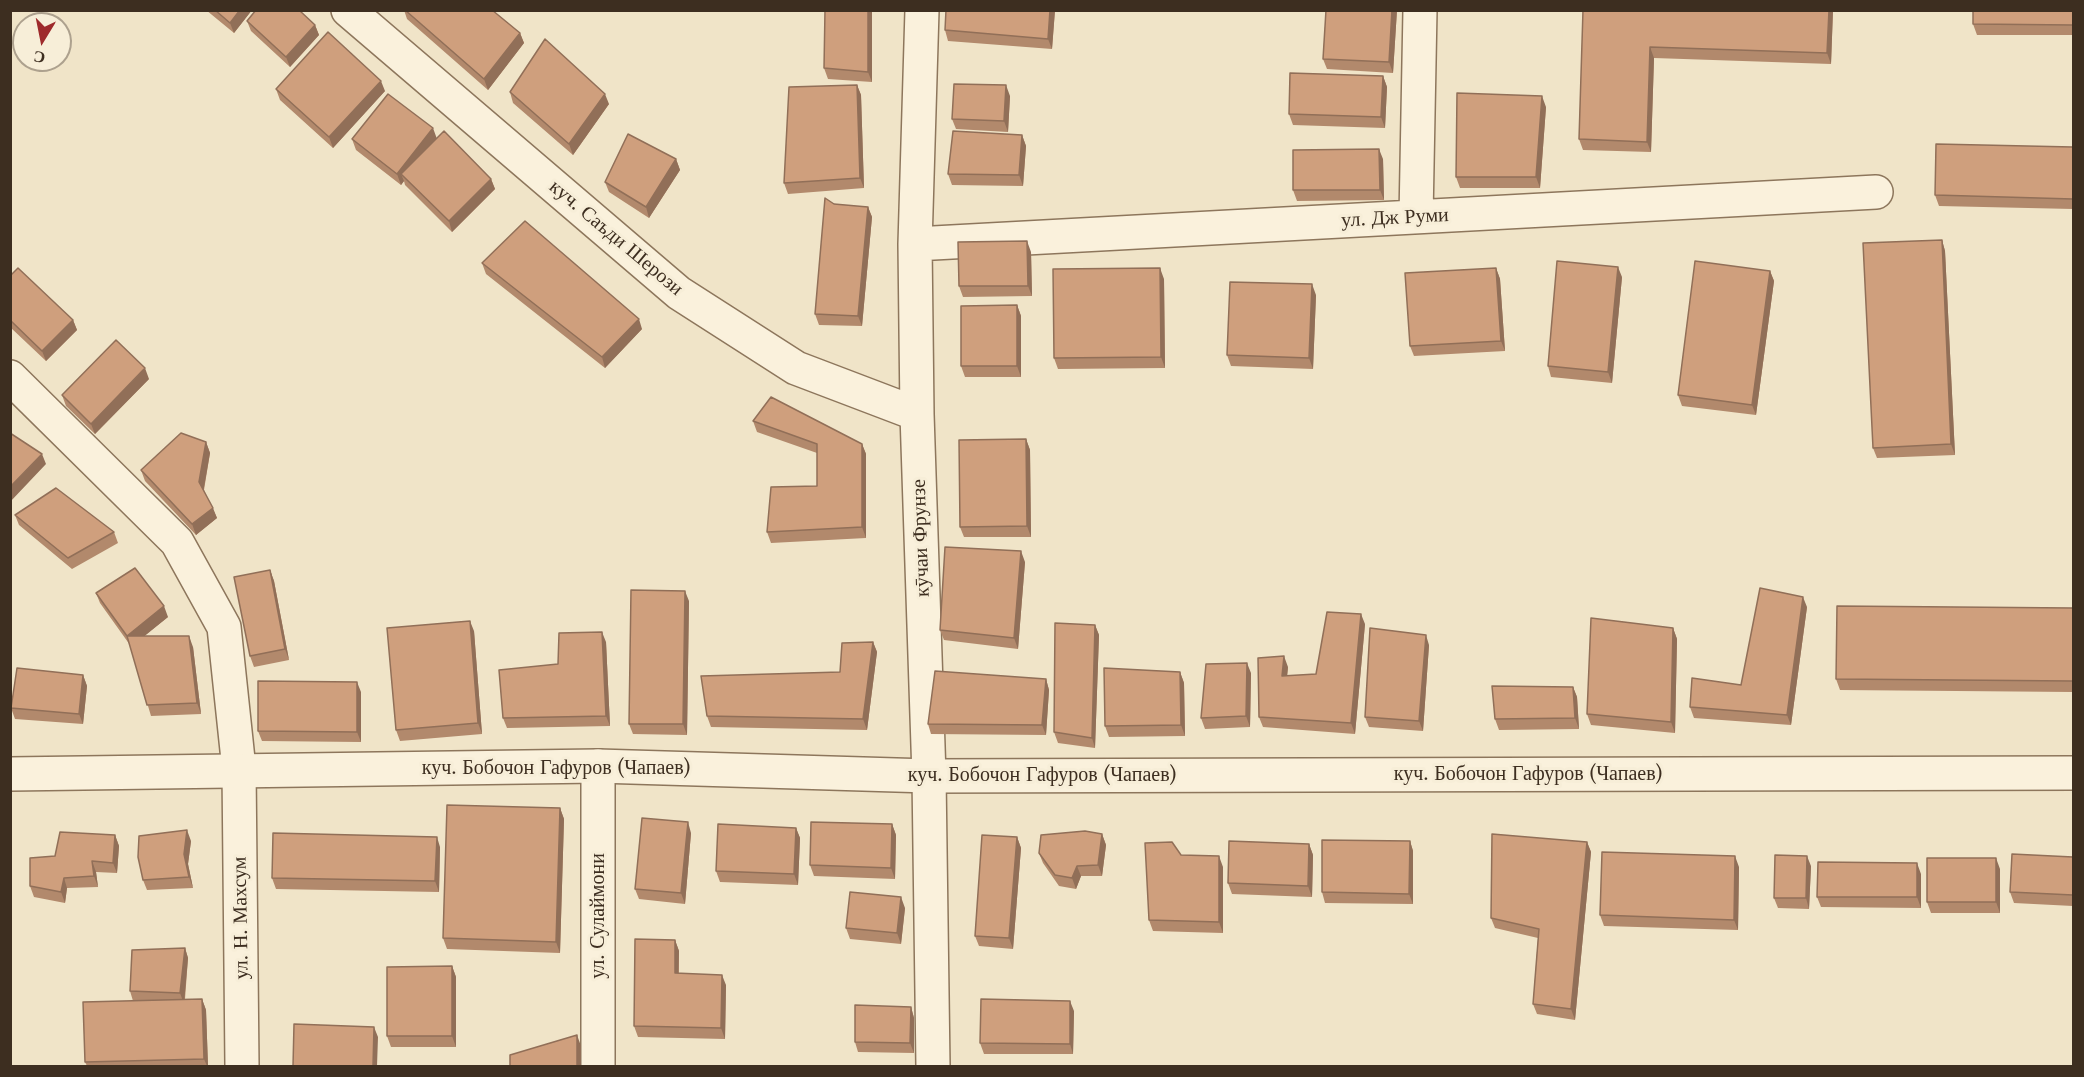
<!DOCTYPE html>
<meta charset="utf-8">
<style>
body{margin:0}
#map{position:relative;width:2084px;height:1077px;overflow:hidden;background:#f0e4c8;font-family:"Libre Baskerville",serif}
canvas{display:block}
.frame{position:absolute;inset:0;border:12px solid #3d2e20;pointer-events:none}
.north{position:absolute;left:12px;top:12px;width:60px;height:60px;box-sizing:border-box;background:#f7eed8;border:2px solid #ada18e;border-radius:50%;rotate:190deg;font-size:16px;font-weight:700;line-height:24px;text-align:center;color:#3d2e20}
.north::after{content:'';display:block;margin:auto;width:21px;height:27px;background:#9e2a2b;clip-path:polygon(50% 0,100% 100%,50% 72%,0 100%)}
</style>
<div id="map">
<canvas width="2084" height="1077"></canvas>
<div class="frame"></div>
<div class="north">С</div>
</div>
<script>
const c = document.querySelector('canvas').getContext('2d');
c.lineJoin = 'round';
function stroke(path, color, width, dash) {
  c.strokeStyle = color;
  c.lineWidth = width;
  c.lineCap = dash ? 'butt' : 'round';
  c.setLineDash(dash || []);
  c.stroke(path);
}
function fillPath(path, color) {
  c.fillStyle = color;
  c.fill(path, 'evenodd');
}
function label(font, color, halo, rows, align = 'center') {
  c.font = font + ' "Libre Baskerville",serif';
  c.lineWidth = 6;
  c.setLineDash([]);
  c.textBaseline = 'middle';
  c.strokeStyle = halo;
  c.fillStyle = color;
  for (const [text, x, y, turn = 0] of rows) {
    c.save();
    c.translate(x, y);
    c.rotate((+turn || 0) * Math.PI / 180);
    c.textAlign = isNaN(turn) ? turn : align;
    if (halo) c.strokeText(text, 0, 0);
    c.fillText(text, 0, 0);
    c.restore();
  }
}
const minor = new Path2D(`
 M348 10 679 293 796 368 917 414
 M922 10 915 244 917 414 929 776 933 1066
 M1416 217 1420 10
 M915 244 1876 192
 M10 377 177 542 224 627 239 769 242 1066
 M598 1066V766`);
const tertiary = new Path2D(`
 M10 774 598 766 929 776 2074 773`);
stroke(minor, '#8d765c', 36);
stroke(tertiary, '#8d765c', 36);
stroke(minor, '#faf1dc', 33);
stroke(tertiary, '#faf1dc', 33);
fillPath(new Path2D(`
 M206 10H252L234 33Z
 M404 10H492L520 33 524 43 488 90 407 19Z
 M825 10H872V82L828 79 824 68Z
 M1055 10 1052 49 948 41 945 30Z
 M1326 10H1397L1393 73 1327 69 1323 59Z
 M1583 10H1833L1831 64 1654 58 1651 152 1583 150 1579 139Z
 M2073 10V35H1977L1973 24Z
 M247 21 315 25 319 35 290 67 251 31Z
 M1383 76 1387 87 1385 128 1293 125 1289 114Z
 M857 85 861 95 864 188 788 194 784 183Z
 M276 89 385 91 333 148 280 100Z
 M510 92 609 104 573 155 513 103Z
 M1010 96 1008 132 956 129 952 119Z
 M1546 107 1540 188H1460L1456 177Z
 M1022 135 1026 146 1023 186 952 185 948 174Z
 M437 138 491 179 495 189 452 232 405 185 404 181 401 185 356 150 352 139Z
 M2073 147V209L1939 206 1935 195Z
 M676 159 680 170 649 218 609 192 605 182Z
 M1383 159 1384 200 1297 201 1293 190Z
 M868 207 872 217 862 326 819 325 815 314Z
 M1942 240 1945 251 1955 455 1877 458 1873 448Z
 M1031 252 1032 296 963 297 959 286Z
 M482 263 642 329 605 368 486 274Z
 M1496 268 1500 279 1505 351 1414 356 1410 346Z
 M1770 271 1774 281 1756 415 1682 406 1678 395Z
 M10 276 73 320 77 330 46 361 10 327Z
 M1622 277 1612 383 1551 377 1548 366Z
 M1164 279 1165 368 1058 369 1054 358Z
 M1316 295 1313 369 1231 366 1227 355Z
 M1017 305 1021 316V377H965L961 366Z
 M149 379 95 434 66 406 62 395Z
 M753 421 862 444 866 454V538L771 543 767 532 817 486V453L757 432Z
 M1026 439 1030 450 1031 537H964L960 527Z
 M206 442 210 453 204 490 217 518 196 535 145 481 141 470Z
 M15 515 114 532 118 543 72 569 19 525Z
 M1025 562 1018 649 944 640 940 630Z
 M270 570 274 581 289 660 254 667 250 656Z
 M96 593 168 617 144 636 193 647 201 714 151 716 130 645 100 603Z
 M689 601 687 735 633 734 629 724Z
 M1807 607 1791 725 1694 718 1690 707 1741 685Z
 M2073 608V692L1840 690 1836 679Z
 M1365 624 1355 734 1263 727 1259 717 1288 667 1287 676 1316 674Z
 M1095 625 1099 635 1095 748 1058 743 1054 732Z
 M1673 628 1677 639 1675 733 1591 725 1587 714Z
 M474 631 482 734 400 741 396 730Z
 M606 642 610 726 507 728 503 718 558 664Z
 M873 642 877 652 867 730 711 727 707 716 840 672Z
 M1429 645 1423 731 1369 727 1365 717Z
 M1180 672 1184 683 1185 736 1109 737 1105 726Z
 M1251 673 1250 727 1205 729 1201 718Z
 M83 675 87 686 83 724 15 719 11 708Z
 M1046 679 1049 690 1046 735 931 734 928 724Z
 M1573 687 1577 697 1579 729 1499 730 1495 719Z
 M361 692V742L262 741 258 731Z
 M560 808 564 819 560 953 447 949 443 938Z
 M892 824 896 835 895 879 814 876 810 865Z
 M796 828 800 838 798 885 720 882 716 871Z
 M691 833 685 904 639 899 635 889Z
 M1102 834 1106 845 1102 876H1081L1076 889 1059 886 1043 863 1039 853Z
 M115 835 119 846 117 873 96 872 98 887 67 888 65 903 34 897 30 886 55 856Z
 M1017 837 1021 848 1013 949 979 946 975 936Z
 M191 841 188 864 193 888 147 890 143 880Z
 M1410 841 1413 851V904L1325 903 1322 892Z
 M1587 842 1591 852 1575 1020 1537 1014 1533 1004 1538 938 1495 928 1491 918Z
 M1309 844 1313 855 1312 897 1232 894 1228 883Z
 M440 847 439 892 276 889 272 878Z
 M1181 855 1223 867V933L1153 931 1149 920Z
 M2073 857V906L2014 903 2010 892Z
 M1811 866 1809 909 1778 908 1774 898Z
 M1739 867 1738 930 1604 926 1600 915Z
 M2000 869V913H1931L1927 902Z
 M1921 874V908L1821 907 1817 897Z
 M905 908 901 944 850 939 846 928Z
 M675 940 679 951V973L726 985 725 1039 638 1037 634 1026Z
 M185 948 188 958 185 999H202L206 1010 208 1066H87L85 1062 133 1001 130 991Z
 M452 966 456 977V1047H391L387 1036Z
 M911 1007 914 1018V1053L858 1052 855 1042Z
 M1074 1011 1073 1054H984L980 1043Z`), '#b2896c');
fillPath(new Path2D(`
 M240 10H252L234 33 230 23Z
 M868 10H872V82L868 72Z
 M1050 10H1055L1052 49 1048 39Z
 M1392 10H1397L1393 73 1389 62Z
 M1829 10H1833L1831 64 1827 53Z
 M315 25 319 35 290 67 286 57Z
 M520 33 524 43 488 90 484 79Z
 M1650 47 1654 58 1651 152 1647 142Z
 M1383 76 1387 87 1385 128 1381 117Z
 M381 81 385 91 333 148 329 137Z
 M857 85 861 95 864 188 860 178Z
 M1006 85 1010 96 1008 132 1004 121Z
 M605 94 609 104 573 155 569 144Z
 M1542 96 1546 107 1540 188 1536 177Z
 M433 128 437 139 401 174 404 181 401 185 397 174Z
 M1022 135 1026 146 1023 186 1019 175Z
 M1379 149 1383 159 1384 200 1380 190Z
 M676 159 680 170 649 218 646 207Z
 M491 179 495 189 452 232 449 221Z
 M868 207 872 217 862 326 858 316Z
 M1942 240 1945 251 1955 455 1951 444Z
 M1027 241 1031 252 1032 296 1028 286Z
 M1618 267 1622 277 1612 383 1608 372Z
 M1160 268 1164 279 1165 368 1161 357Z
 M1496 268 1500 279 1505 351 1501 341Z
 M1770 271 1774 281 1756 415 1752 405Z
 M1312 284 1316 295 1313 369 1309 358Z
 M1017 305 1021 316V377L1017 366Z
 M639 319 642 329 605 368 602 357Z
 M73 320 77 330 46 361 42 351Z
 M145 368 149 379 95 434 91 424Z
 M1026 439 1030 450 1031 537 1027 526Z
 M206 442 210 453 203 493 199 482Z
 M862 444 866 454V538L862 527Z
 M42 454 46 464 10 502V487Z
 M213 508 217 518 196 535 192 524Z
 M1021 551 1025 562 1018 649 1014 638Z
 M270 570 274 581 289 660 285 649Z
 M685 591 689 601 687 735 683 724Z
 M1803 597 1807 607 1791 725 1787 715Z
 M164 606 168 617 131 647 127 636Z
 M1361 614 1365 624 1355 734 1351 723Z
 M470 621 474 631 482 734 478 723Z
 M1095 625 1099 635 1095 748 1092 738Z
 M1673 628 1677 639 1675 733 1671 722Z
 M602 632 606 642 610 726 606 716Z
 M1426 635 1429 645 1423 731 1419 721Z
 M189 636 193 647 201 714 197 703Z
 M873 642 877 652 867 730 863 719Z
 M1284 656 1288 667 1286 687 1282 676Z
 M1247 663 1251 673 1250 727 1246 716Z
 M1180 672 1184 683 1185 736 1181 725Z
 M83 675 87 686 83 724 79 714Z
 M1046 679 1049 690 1046 735 1042 725Z
 M357 682 361 692V742L357 732Z
 M1573 687 1577 697 1579 729 1575 718Z
 M560 808 564 819 560 953 556 942Z
 M688 822 691 833 685 904 681 893Z
 M892 824 896 835 895 879 891 868Z
 M796 828 800 838 798 885 794 874Z
 M187 830 191 841 188 864 193 888 189 877 184 854Z
 M1102 834 1106 845 1102 876 1098 865Z
 M115 835 119 846 117 873 113 863Z
 M437 837 440 847 439 892 435 881Z
 M1017 837 1021 848 1013 949 1009 938Z
 M1410 841 1413 851V904L1409 894Z
 M1587 842 1591 852 1575 1020 1571 1009Z
 M1309 844 1313 855 1312 897 1308 886Z
 M1219 856 1223 867V933L1219 922Z
 M1735 856 1739 867 1738 930 1734 920Z
 M1807 856 1811 866 1809 909 1806 898Z
 M1996 858 2000 869V913L1996 902Z
 M92 861 96 872 98 887 94 876Z
 M1917 863 1921 874V908L1917 897Z
 M1077 866 1081 876 1076 889 1072 878Z
 M64 878 67 888 65 903 61 892Z
 M901 897 905 908 901 944 897 933Z
 M675 940 679 951 678 984 675 973Z
 M185 948 188 958 184 1004 180 993Z
 M452 966 456 977V1047L452 1036Z
 M722 975 726 985 725 1039 721 1028Z
 M202 999 206 1010 208 1066H207L204 1059Z
 M1070 1001 1074 1011 1073 1054 1070 1044Z
 M911 1007 914 1018V1053L910 1043Z
 M374 1027 378 1037 377 1066H373Z
 M577 1035 581 1046V1066H577Z`), '#916f58');
const building = new Path2D(`
 M215 10H240L230 23Z
 M256 10H299L315 25 286 57 247 21Z
 M405 10H492L520 33 484 79Z
 M825 10H868V72L824 68Z
 M946 10H1050L1048 39 945 30Z
 M1326 10H1392L1389 62 1323 59Z
 M1583 10H1829L1827 53 1650 47 1647 142 1579 139Z
 M1973 10H2073V25L1973 24Z
 M328 32 381 81 329 137 276 89Z
 M545 39 605 94 569 144 510 92Z
 M1290 73 1383 76 1381 117 1289 114Z
 M954 84 1006 85 1004 121 952 119Z
 M857 85 860 178 784 183 789 87Z
 M1457 93 1542 96 1536 177H1456Z
 M388 94 433 128 397 174 352 139Z
 M444 131 491 179 449 221 401 174Z
 M953 131 1022 135 1019 175 948 174Z
 M628 134 676 159 646 207 605 182Z
 M1936 144 2073 147V199L1935 195Z
 M1379 149 1380 190H1293V150Z
 M825 198 834 204 868 207 858 316 815 314Z
 M525 221 639 319 602 357 482 263Z
 M1942 240 1951 444 1873 448 1863 243Z
 M1027 241 1028 286H959L958 242Z
 M1557 261 1618 267 1608 372 1548 366Z
 M1695 261 1770 271 1752 405 1678 395Z
 M18 268 73 320 42 351 10 320V276Z
 M1160 268 1161 357 1054 358 1053 269Z
 M1496 268 1501 341 1410 346 1405 273Z
 M1230 282 1312 284 1309 358 1227 355Z
 M1017 305V366H961V306Z
 M116 340 145 368 91 424 62 395Z
 M771 397 862 444V527L767 532 771 487 817 486V444L753 421Z
 M10 433 42 454 10 487Z
 M181 433 206 442 199 482 213 508 192 524 141 470Z
 M1026 439 1027 526 960 527 959 440Z
 M56 488 114 532 68 558 15 515Z
 M945 547 1021 551 1014 638 940 630Z
 M135 568 164 606 127 636 96 593Z
 M270 570 285 649 250 656 234 577Z
 M1760 588 1803 597 1787 715 1690 707 1692 678 1741 685Z
 M631 590 685 591 683 724H629Z
 M1837 606 2073 608V681L1836 679Z
 M1327 612 1361 614 1351 723 1259 717 1258 658 1284 656 1282 676 1316 674Z
 M1591 618 1673 628 1671 722 1587 714Z
 M470 621 478 723 396 730 387 628Z
 M1055 623 1095 625 1092 738 1054 732Z
 M1370 628 1426 635 1419 721 1365 717Z
 M602 632 606 716 503 718 499 670 558 664 559 633Z
 M127 636H189L197 703 147 705Z
 M873 642 863 719 707 716 701 676 840 672 842 643Z
 M1247 663 1246 716 1201 718 1206 664Z
 M17 668 83 675 79 714 11 708Z
 M1104 668 1180 672 1181 725 1105 726Z
 M935 671 1046 679 1042 725 928 724Z
 M258 681 357 682V732L258 731Z
 M1492 686 1573 687 1575 718 1495 719Z
 M447 805 560 808 556 942 443 938Z
 M642 818 688 822 681 893 635 889Z
 M811 822 892 824 891 868 810 865Z
 M718 824 796 828 794 874 716 871Z
 M187 830 184 854 189 877 143 880 138 857 139 836Z
 M1085 831 1102 834 1098 865 1077 866 1072 878 1055 875 1039 853 1041 835Z
 M60 832 115 835 113 863 92 861 94 876 64 878 61 892 30 886V858L55 856Z
 M273 833 437 837 435 881 272 878Z
 M1492 834 1587 842 1571 1009 1533 1004 1539 929 1491 918Z
 M982 835 1017 837 1009 938 975 936Z
 M1322 840 1410 841 1409 894 1322 892Z
 M1229 841 1309 844 1308 886 1228 883Z
 M1172 842 1181 855 1219 856V922L1149 920 1145 843Z
 M1602 852 1735 856 1734 920 1600 915Z
 M2012 854 2073 857V895L2010 892Z
 M1775 855 1807 856 1806 898H1774Z
 M1927 858H1996V902H1927Z
 M1818 862 1917 863V897H1817Z
 M850 892 901 897 897 933 846 928Z
 M635 939 675 940V973L722 975 721 1028 634 1026Z
 M185 948 180 993 130 991 132 950Z
 M452 966V1036H387V967Z
 M202 999 204 1059 85 1062 83 1002Z
 M981 999 1070 1001V1044L980 1043Z
 M855 1005 911 1007 910 1043 855 1042Z
 M294 1024 374 1027 373 1066H293Z
 M577 1035V1066H510V1055Z`);
fillPath(building, '#cf9f7d');
stroke(building, '#916f58', 1.5);
label('20px', '#3d2e20', '#f7eed8', [
 ["ул. Дж Руми",1395,218,-3],
 ["куч. Саъди Шерози",616,238,40],
 ["кӯчаи Фрунзе",921,538,-92],
 ["куч. Бобочон Гафуров (Чапаев)",556,768],
 ["куч. Бобочон Гафуров (Чапаев)",1528,774],
 ["куч. Бобочон Гафуров (Чапаев)",1042,775],
 ["ул. Сулаймони",598,916,-90],
 ["ул. Н. Махсум",241,918,-91]
]);
</script>
